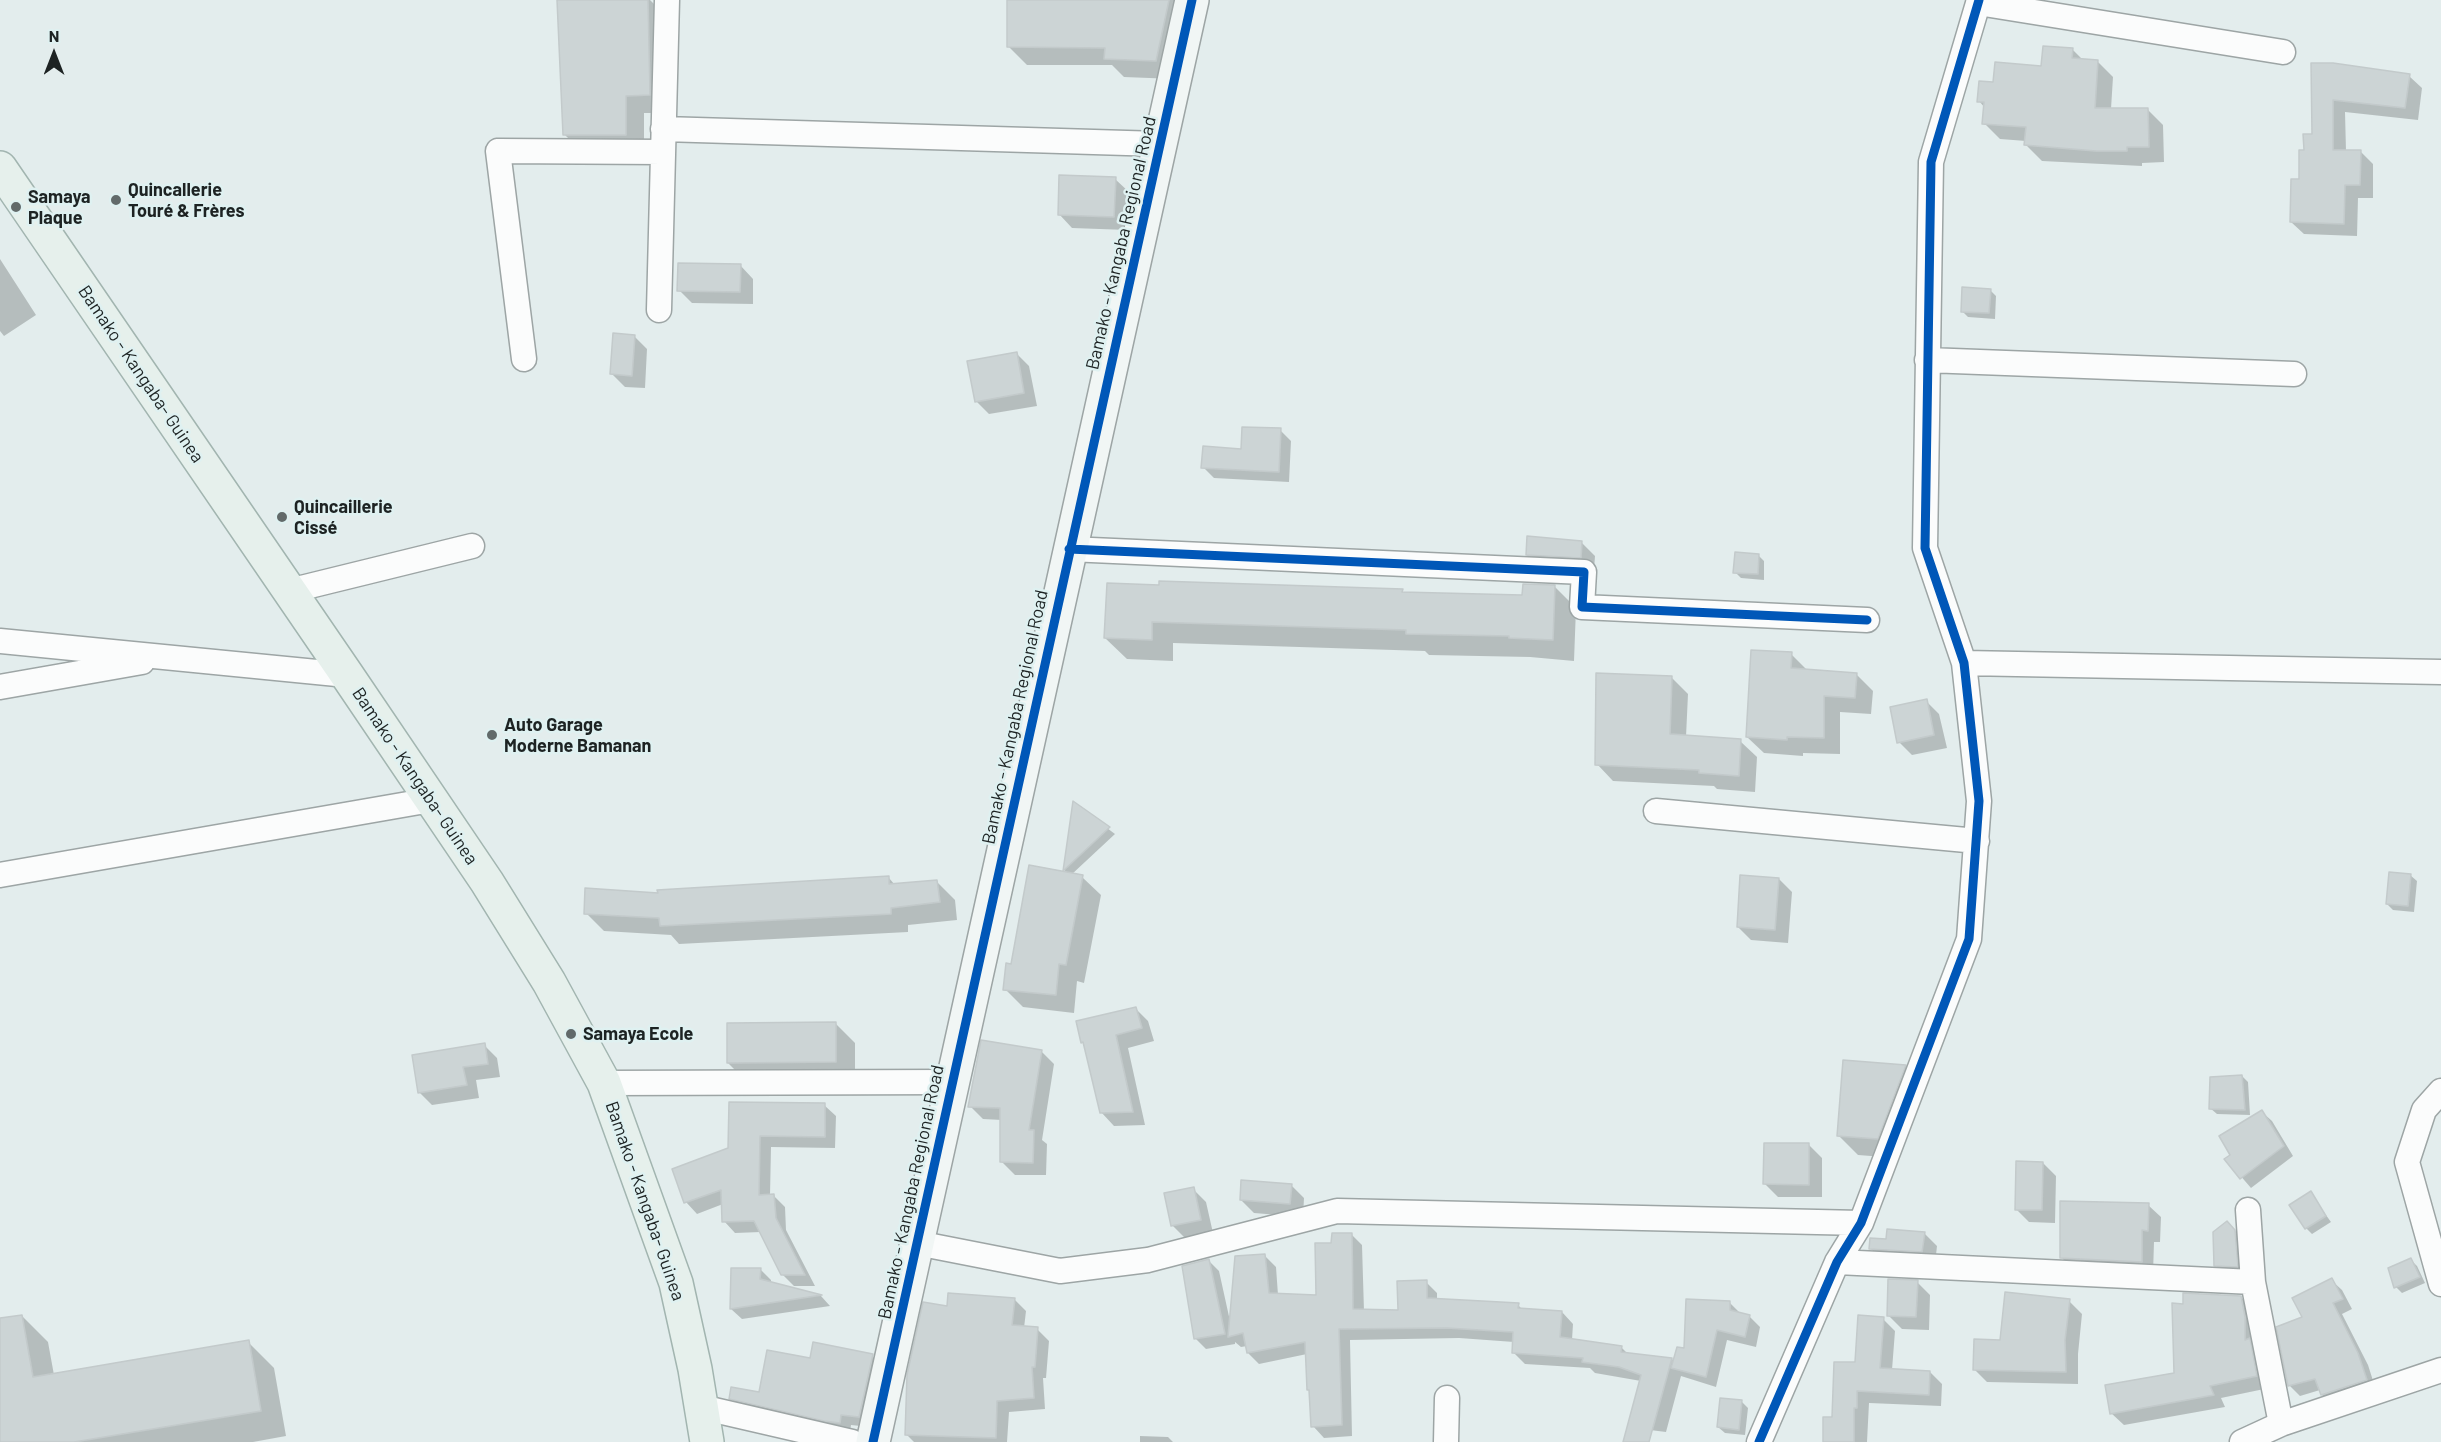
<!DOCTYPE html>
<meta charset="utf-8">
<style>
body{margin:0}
#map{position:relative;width:2441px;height:1442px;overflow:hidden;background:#e3eded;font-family:Barlow,sans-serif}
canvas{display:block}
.north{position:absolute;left:24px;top:24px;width:60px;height:60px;-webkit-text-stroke:4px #dff1f1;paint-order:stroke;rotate:0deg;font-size:16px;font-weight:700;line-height:24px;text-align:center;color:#1d2323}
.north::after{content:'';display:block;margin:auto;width:21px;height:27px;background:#1d2323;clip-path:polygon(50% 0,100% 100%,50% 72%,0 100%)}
</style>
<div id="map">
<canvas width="2441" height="1442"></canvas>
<div class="north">N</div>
</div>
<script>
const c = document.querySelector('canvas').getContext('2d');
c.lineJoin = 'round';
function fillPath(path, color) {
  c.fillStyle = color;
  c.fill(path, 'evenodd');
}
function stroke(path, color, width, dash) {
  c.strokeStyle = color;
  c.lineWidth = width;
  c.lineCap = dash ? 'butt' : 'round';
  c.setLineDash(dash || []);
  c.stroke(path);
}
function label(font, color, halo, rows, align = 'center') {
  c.font = font + ' Barlow,sans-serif';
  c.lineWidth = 5;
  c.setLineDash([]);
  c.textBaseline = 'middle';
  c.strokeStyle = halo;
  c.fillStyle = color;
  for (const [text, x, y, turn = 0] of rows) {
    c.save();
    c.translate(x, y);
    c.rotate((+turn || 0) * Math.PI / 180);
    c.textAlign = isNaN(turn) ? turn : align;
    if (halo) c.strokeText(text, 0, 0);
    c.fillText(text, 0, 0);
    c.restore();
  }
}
fillPath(new Path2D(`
 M559 0H650L666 16 668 113H644V153H583L564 134Z
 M1009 0H1190L1175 79 1124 77 1112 65H1027L1008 46Z
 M2072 49 2083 60 2097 61 2113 77 2111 109H2147L2163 125 2164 162 2142 163V166L2042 161 2026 145V141L2000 139 1984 123 1985 108 1979 101 1994 83 2043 68Z
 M2333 64 2409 76 2422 88 2418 120 2345 112 2346 151H2360L2373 164V198H2358L2357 236 2304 234 2291 222 2305 151 2313 135Z
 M1115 179 1129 192 1127 230 1072 228 1059 214Z
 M0 259 36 315 4 336 0 331Z
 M740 265 753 279V304L692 303 679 290Z
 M1990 290 1996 296 1995 319 1968 317 1962 311Z
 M634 336 647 349 645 388 625 387 612 374Z
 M1016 353 1029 366 1037 406 989 414 976 401Z
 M1280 430 1291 441 1289 482 1214 478 1203 467 1242 450Z
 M1582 543 1595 556 1594 570 1540 568 1527 555Z
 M1758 555 1764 561V580L1741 578 1735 572Z
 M1554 586 1576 608 1574 661 1530 657 1429 655 1425 651 1173 643V661L1127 659 1105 638 1160 587 1402 591 1405 594 1524 597Z
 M1791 654 1807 670 1856 674 1873 691 1871 714 1840 712V754L1803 753V756L1764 753 1747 737Z
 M1671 677 1688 694 1686 737 1740 741 1757 757 1755 792 1717 789 1714 786 1613 781 1597 764Z
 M1926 701 1939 714 1947 748 1912 755 1899 742Z
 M1075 804 1115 834 1071 875 1082 877 1101 895 1084 983 1077 981 1074 1013 1023 1007 1005 989 1069 874 1064 870Z
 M2410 875 2417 881 2414 912 2393 910 2387 904Z
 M889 878 895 885 937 882 955 900 957 920 908 925V932L679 944 671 935 604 931 586 913 659 894Z
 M1779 879 1792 892 1788 943 1751 940 1738 927Z
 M1135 1008 1148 1021 1154 1041 1128 1048 1145 1125 1114 1126 1101 1112 1086 1046 1082 1042Z
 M835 1023 855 1043V1081L748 1083 728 1063Z
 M484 1045 497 1058 500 1077 476 1080 479 1098 432 1105 419 1092Z
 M1041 1051 1054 1064 1042 1140 1047 1144 1046 1175H1015L1002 1162V1120L983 1119 970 1106Z
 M1905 1066 1925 1086 1897 1158 1858 1155 1838 1135Z
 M2242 1076 2248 1082 2250 1115 2217 1114 2210 1108Z
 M824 1105 836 1116 835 1148 771 1147 770 1196H774L785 1207 786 1230 815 1286H794L783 1275 761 1232 735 1233 724 1221 723 1204 697 1214 686 1202 730 1149Z
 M2262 1112 2272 1121 2293 1156 2251 1188 2226 1159 2232 1155Z
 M1809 1145 1822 1158V1197H1778L1765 1184Z
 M2043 1163 2056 1176 2055 1223 2029 1222 2016 1209Z
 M1291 1185 1304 1198 1303 1217 1254 1213 1241 1200Z
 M1193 1189 1206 1202 1213 1233 1185 1238 1172 1225Z
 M2310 1193 2331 1222 2312 1234 2306 1228Z
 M2148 1205 2161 1217 2160 1242H2154L2153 1274 2074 1270 2062 1258Z
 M2227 1223 2238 1234 2248 1277 2227 1276 2216 1265Z
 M1924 1233 1937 1246 1935 1264 1884 1262 1871 1249 1888 1240Z
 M1351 1234 1362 1245 1364 1311H1400L1426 1282 1437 1293V1300L1518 1305 1523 1310 1562 1312 1573 1324 1572 1340 1621 1347 1628 1354 1672 1359 1674 1362 1730 1303 1741 1314 1749 1316 1760 1327 1756 1347 1727 1340 1716 1387 1681 1376 1666 1432 1642 1429 1641 1381 1595 1373 1590 1368 1525 1364 1514 1353V1342L1459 1338 1350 1340 1352 1436 1324 1438 1313 1426 1311 1392 1308 1389 1307 1354 1259 1364 1248 1353 1247 1346 1241 1347 1235 1342V1344L1206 1349 1195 1338 1209 1261 1219 1271 1230 1321 1264 1255 1276 1267 1278 1295 1318 1297 1333 1245Z
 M2411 1260 2417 1266 2425 1283 2402 1293 2396 1287Z
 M760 1269 771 1280V1284L821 1296 830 1306 742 1319 731 1309Z
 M2331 1280 2342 1290 2352 1309 2342 1314 2368 1365 2376 1390 2332 1405 2322 1395 2320 1390 2300 1396 2289 1385 2304 1318Z
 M1917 1282 1930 1295 1929 1330 1902 1329 1889 1316Z
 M2241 1297 2253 1310 2269 1388 2221 1398 2225 1407 2124 1425 2111 1413 2175 1374 2185 1305Z
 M1015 1300 1026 1311 1024 1328 1037 1329 1049 1341 1046 1378H1043L1045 1409 1009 1412 1007 1442H914L906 1434 949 1307Z
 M2069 1301 2082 1314 2078 1354V1384L1987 1382 1974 1369 2001 1342Z
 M22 1316 48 1342 54 1375 248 1342 274 1368 286 1436 253 1442H0V1320Z
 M1883 1319 1895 1331 1892 1370 1930 1372 1942 1384 1941 1406 1869 1403 1867 1442H1825L1856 1364Z
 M872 1356 883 1366 870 1427 851 1425 850 1432 741 1409 731 1398 761 1393 811 1360Z
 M1742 1402 1748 1408 1745 1435 1725 1433 1718 1427Z
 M1140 1436 1168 1437 1173 1442H1140Z`), '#0003');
const building = new Path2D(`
 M557 0H648L650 95 626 96V135H563Z
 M1007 0H1169L1156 61 1104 59 1105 48 1007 47Z
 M2043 46 2073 48 2072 58 2098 60 2095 108H2148L2149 147H2127V151H2096L2024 145 2026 127 1982 124 1984 102H1977L1979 81 1993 82 1995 62 2041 66Z
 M2311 63H2333L2410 74 2405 108 2333 100V150H2361L2360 185H2345L2344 224 2290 222 2291 179H2299V150H2304L2303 134H2312Z
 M1059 175 1116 177 1114 217 1058 215Z
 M678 263 741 264 740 292 677 291Z
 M1962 287 1991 289 1989 313 1961 312Z
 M613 333 635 335 632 376 610 374Z
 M1017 352 1024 393 975 402 967 361Z
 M1242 427 1281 428 1279 472 1201 468 1203 446 1241 449Z
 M1527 536 1582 541 1581 558 1526 555Z
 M1735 552 1759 554 1758 574 1733 573Z
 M1159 581 1403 589 1402 592 1522 595 1523 584 1555 585 1553 640 1509 638V636L1406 634V630L1152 622V640L1104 638 1107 583 1159 585Z
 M1751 650 1792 652 1791 668 1857 673 1855 698 1824 696V738L1787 737V740L1746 737Z
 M1596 673 1672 676 1670 734 1741 739 1739 776 1699 773V770L1595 765Z
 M1927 699 1934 735 1897 743 1890 707Z
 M1073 801 1110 827 1063 871Z
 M1029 865 1083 875 1066 965 1059 964 1056 995 1003 990 1006 963 1011 964Z
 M2389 872 2411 874 2408 906 2386 904Z
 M1740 875 1779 878 1775 930 1737 927Z
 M889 876V884L937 880 940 902 891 908V914L660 926 659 918 584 914 585 888 658 893 657 890Z
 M1136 1007 1142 1028 1116 1035 1133 1112 1100 1113 1083 1042 1081 1043 1076 1021Z
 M836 1022V1062L727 1063V1023Z
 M981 1040 1042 1050 1029 1130H1034L1033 1163 1000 1162V1108L968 1107Z
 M485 1043 488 1064 463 1067 467 1085 418 1093 412 1055Z
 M1843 1060 1906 1065 1878 1139 1837 1136Z
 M2242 1075 2245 1110 2209 1109 2210 1077Z
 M729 1102 825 1103V1137L760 1136 759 1195 774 1194 776 1218 805 1275H781L754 1221 722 1222 721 1190 684 1203 672 1169 728 1148Z
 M2262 1110 2284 1146 2240 1179 2224 1159 2230 1155 2219 1136Z
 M1764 1143H1809V1185L1763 1184Z
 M2016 1161 2043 1162 2042 1210H2015Z
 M1241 1180 1292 1184 1290 1204 1240 1200Z
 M1194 1187 1201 1220 1171 1226 1164 1193Z
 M2311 1191 2326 1216 2305 1229 2289 1205Z
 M2060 1201 2149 1203 2148 1231 2142 1230V1262L2060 1258Z
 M2227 1221 2235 1230 2238 1267 2214 1266 2213 1232Z
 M1887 1229 1925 1232 1922 1252 1869 1249 1870 1238 1886 1239Z
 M1332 1233H1352L1353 1309 1398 1310 1397 1281 1427 1280V1298L1519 1303 1518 1308 1562 1311 1560 1337 1622 1346 1621 1352 1672 1358 1649 1442H1623L1641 1375 1619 1367 1582 1362 1583 1358 1512 1353 1513 1332 1447 1328 1339 1329 1342 1425 1311 1427 1309 1390H1307L1305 1342 1247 1353 1243 1333 1228 1337 1235 1256 1265 1254 1269 1293 1316 1295 1315 1243H1331Z
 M2411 1258 2420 1277 2394 1288 2388 1268Z
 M1209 1259 1225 1334 1194 1339 1182 1266Z
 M731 1268H761L760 1279 822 1295 730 1309Z
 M2332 1278 2343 1299 2333 1303 2358 1353 2367 1380 2321 1395 2315 1379 2288 1386 2276 1327 2302 1317 2292 1298Z
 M1888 1279 1918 1280 1916 1317 1887 1316Z
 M2005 1292 2070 1299 2065 1340 2066 1372 1973 1370 1974 1339 2000 1340Z
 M948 1293 1015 1298 1012 1325 1038 1327 1035 1367H1032L1034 1398 997 1401 996 1438 905 1435 907 1375 923 1302 947 1306Z
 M2183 1293 2241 1296 2245 1317V1340L2250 1338 2257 1376 2210 1386 2214 1395 2110 1414 2105 1385 2174 1373 2172 1303 2183 1304Z
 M1686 1299 1730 1301V1310L1750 1315 1745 1337 1717 1330 1706 1377 1671 1368 1677 1347 1684 1348Z
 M22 1315 33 1377 249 1340 261 1411 74 1442H0V1318Z
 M1858 1315 1884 1317 1880 1368 1930 1371 1929 1395 1857 1391V1408H1854V1442H1823V1417H1832L1834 1362H1855Z
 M813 1342 873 1354 859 1417 841 1415 840 1423 824 1421 729 1399 731 1387 759 1392 767 1350 810 1358Z
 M1720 1398 1742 1400 1739 1430 1717 1427Z`);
fillPath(building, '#ccd4d5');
stroke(building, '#c3cacb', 1.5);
const street = new Path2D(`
 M1978 3 2283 52
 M663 129 1160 144
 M659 310 667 0
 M524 359 498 151 663 152
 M1927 360 2294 374
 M1069 549 1584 572 1582 607 1867 620
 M289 591 472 546
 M0 641 347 675
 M1964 663 2441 672
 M0 687 142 662
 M1656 811 1977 841
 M0 875 431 800
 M604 1083 952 1082
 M2441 1091 2424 1110 2407 1162 2441 1284
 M2248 1210 2253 1282 2281 1424
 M917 1243 1060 1271 1148 1260 1337 1211 1861 1223
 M1837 1262 2253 1282
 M701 1407 852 1442
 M1446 1442 1447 1398
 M1759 1442 1837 1262 1861 1223 1969 939 1979 801 1964 663 1925 548 1931 162 1979 0
 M2242 1442 2281 1424 2441 1370`);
const secondary = new Path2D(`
 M873 1442 1192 0`);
const primary = new Path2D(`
 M0 168 347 675 487 882 549 982 604 1083 676 1283 695 1369 707 1442`);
stroke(street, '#9da5a5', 27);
stroke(secondary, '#9da5a5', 36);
stroke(primary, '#a2b5b0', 36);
stroke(street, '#fbfcfc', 24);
stroke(secondary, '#f1f6f5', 33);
stroke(primary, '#e6f0ec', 33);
stroke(new Path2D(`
 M1069 549 1584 572 1582 607 1867 620
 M873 1442 1192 0
 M1759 1442 1837 1262 1861 1223 1969 939 1979 801 1964 663 1925 548 1931 162 1979 0`), '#0057b8', 9);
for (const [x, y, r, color] of [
 [116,200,6,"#626a6a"],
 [16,207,6,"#626a6a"],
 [282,517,6,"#626a6a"],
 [492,735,6,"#626a6a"],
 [571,1034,6,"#626a6a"]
]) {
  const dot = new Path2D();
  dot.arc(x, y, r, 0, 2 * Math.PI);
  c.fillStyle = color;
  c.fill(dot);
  stroke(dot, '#dff1f1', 2);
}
label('bold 18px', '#1d2323', '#dff1f1', [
 ["Quincallerie",128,190],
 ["Touré & Frères",128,211],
 ["Samaya",28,197],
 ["Plaque",28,218],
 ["Quincaillerie",294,507],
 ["Cissé",294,528],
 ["Auto Garage",504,725],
 ["Moderne Bamanan",504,746],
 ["Samaya Ecole",583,1034]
], 'left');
label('18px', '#1d2323', '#dff1f1', [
 ["Bamako - Kangaba Regional Road",1121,243,-77],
 ["Bamako - Kangaba- Guinea",141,374,56],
 ["Bamako - Kangaba Regional Road",1015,717,-78],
 ["Bamako - Kangaba- Guinea",415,776,56],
 ["Bamako - Kangaba Regional Road",911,1192,-78],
 ["Bamako - Kangaba- Guinea",645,1201,71]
]);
</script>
